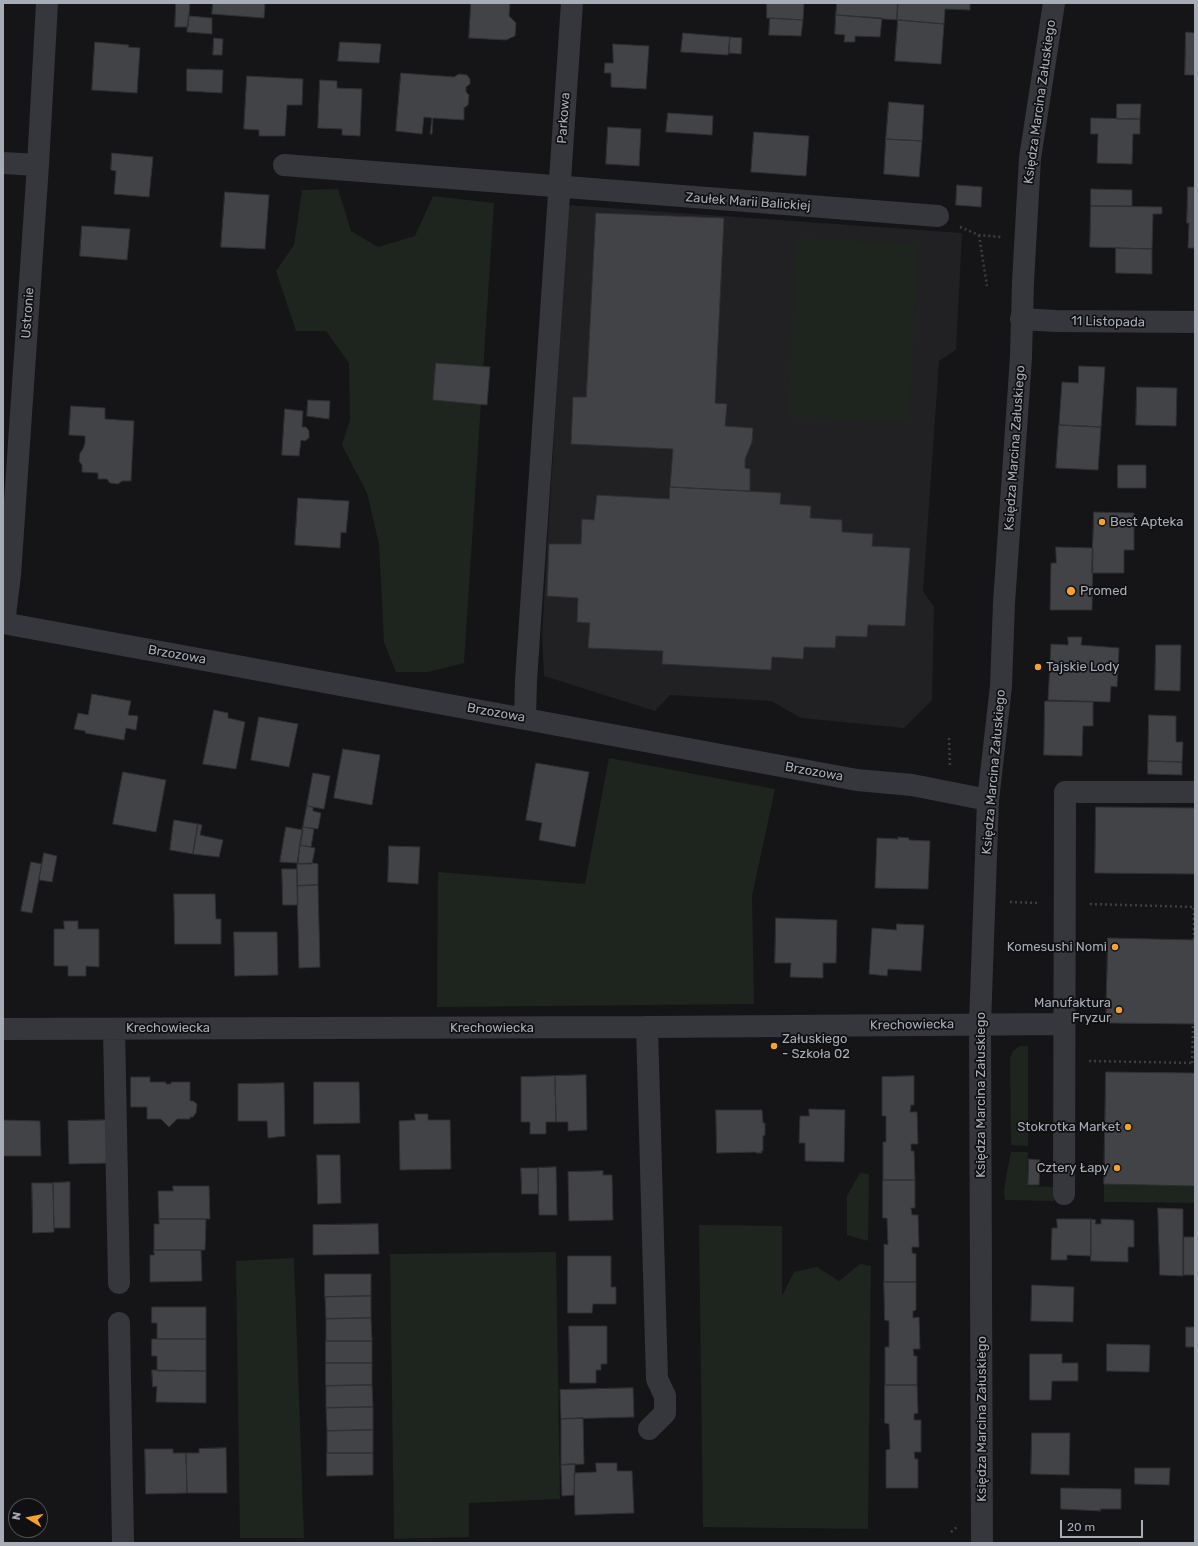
<!DOCTYPE html>
<meta charset="utf-8">
<style>
body{margin:0}
#map{position:relative;width:1198px;height:1546px;overflow:hidden;background:#151517;font-family:Rubik,sans-serif}
canvas{display:block}
.frame{position:absolute;inset:0;border:4px solid #a7adb7;pointer-events:none}
.north{position:absolute;left:8px;top:1498px;width:40px;height:40px;box-sizing:border-box;background:#101012;border:1px solid #4c4f54;border-radius:50%;rotate:280deg;font-size:11px;font-weight:700;line-height:16px;text-align:center;color:#a7adb7}
.north::after{content:'';display:block;margin:auto;width:14px;height:18px;background:#f3a231;clip-path:polygon(50% 0,100% 100%,50% 72%,0 100%)}
.scale{position:absolute;left:1060px;top:1520px;width:83px;height:18px;box-sizing:border-box;border:2px solid #a7adb7;border-top:0;padding-left:5px;font-size:12px;line-height:14px;white-space:nowrap;color:#a7adb7;-webkit-text-stroke:3px #101012;paint-order:stroke}
</style>
<div id="map">
<canvas width="1198" height="1546"></canvas>
<div class="frame"></div>
<div class="north">N</div>
<div class="scale">20 m</div>
</div>
<script>
const c = document.querySelector('canvas').getContext('2d');
c.lineJoin = 'round';
function fillPath(path, color) {
  c.fillStyle = color;
  c.fill(path, 'evenodd');
}
function stroke(path, color, width, dash) {
  c.strokeStyle = color;
  c.lineWidth = width;
  c.lineCap = dash ? 'butt' : 'round';
  c.setLineDash(dash || []);
  c.stroke(path);
}
function label(font, color, halo, rows, align = 'center') {
  c.font = font + ' Rubik,sans-serif';
  c.lineWidth = 3.5;
  c.setLineDash([]);
  c.textBaseline = 'middle';
  c.strokeStyle = halo;
  c.fillStyle = color;
  for (const [text, x, y, turn = 0] of rows) {
    c.save();
    c.translate(x, y);
    c.rotate((+turn || 0) * Math.PI / 180);
    c.textAlign = isNaN(turn) ? turn : align;
    if (halo) c.strokeText(text, 0, 0);
    c.fillText(text, 0, 0);
    c.restore();
  }
}
fillPath(new Path2D(`
 M568 205 962 233 956 350 939 361 923 591 934 607 932 700 904 728 801 718 771 701 670 695 655 711 544 676 542 635Z`), '#212124');
fillPath(new Path2D(`
 M338 189 351 231 378 247 415 236 433 196 494 203 464 663 428 672H396L384 642 379 544 367 493 342 445 350 420 349 363 326 331H296L276 271 294 245 302 190Z
 M797 238 918 244 909 422 788 417Z
 M609 758 775 789 752 896 754 1004 437 1007 438 872 585 884Z
 M1020 1046H1028V1146L1011 1145 1010 1058 1013 1051Z
 M1011 1152H1028L1027 1186 1053 1187 1054 1201 1005 1200C1002 1189 1009 1165 1011 1152Z
 M860 1173 869 1174 868 1241 847 1235V1196Z
 M1104 1184 1195 1186V1203L1104 1202Z
 M699 1225 782 1226V1296L794 1272 817 1267 839 1281 860 1264 871 1266 868 1529 703 1527Z
 M556 1252 560 1499 469 1503V1537L394 1539 390 1254Z
 M294 1258 304 1538H240L236 1261Z`), '#1d251e');
const building = new Path2D(`
 M176 3H190L188 27H175Z
 M213 3H265L264 18 212 14Z
 M471 3H510L509 16 516 23 515 36 506 40 469 38Z
 M767 3H804L803 20 767 18Z
 M837 3H898L897 20 836 15Z
 M898 3H970V10L945 9 944 24 898 20H897Z
 M836 15 882 18 880 37 855 36V42H844L845 35 835 34Z
 M189 16 212 18V34L187 32Z
 M770 18 803 20 801 36 769 35Z
 M898 20 944 24 941 64 895 61Z
 M1186 32 1195 33V75H1185Z
 M683 33 730 37 728 55 681 52Z
 M730 37 742 38 741 54 729 53Z
 M214 38 223 39 222 55H213Z
 M95 42 129 45 128 47 140 48 137 93 92 90Z
 M340 42 381 44 379 63 338 61Z
 M613 44 649 46 646 89 611 87V73H604L605 63H613Z
 M187 69 223 70 222 93 187 91Z
 M401 73 454 77 459 74 467 75 470 79V84L466 87V92L469 95 468 105 464 108V120L433 118 432 134H430L432 118 424 117 422 134 396 131Z
 M247 76 303 79 302 105H287L285 136H259V130L244 129Z
 M320 80 337 81V88L362 89 360 136 342 135V129L318 128Z
 M889 102 924 105 922 141 886 139Z
 M1117 104H1141L1140 119H1117Z
 M668 113 713 116 712 135 666 132Z
 M1091 118 1140 119V134H1133L1132 164 1097 163 1098 134H1091Z
 M608 127 641 129 639 166 606 164Z
 M754 132 809 136 806 176 751 172Z
 M886 139 922 141 919 177 884 174Z
 M112 153 153 157 149 197 114 194 116 171 111 170Z
 M957 185 982 187 981 207 956 205Z
 M1188 187H1195V248H1188L1189 223H1187Z
 M1091 189 1132 190V206H1091Z
 M225 192 269 195 265 249 221 247Z
 M1091 206 1162 207V214H1153L1152 249 1090 247Z
 M596 213 724 218 715 403 727 404 725 426 753 428 752 442 745 459V468L750 469V491L670 487 673 449 571 444 573 397H586Z
 M82 226 130 229 127 260 80 256Z
 M1116 248 1152 249V274L1116 273Z
 M436 363 490 367 487 405 433 400Z
 M1079 366 1105 367 1101 427 1059 425 1062 382 1078 383Z
 M1137 387 1177 388 1176 426 1136 425Z
 M308 400 330 401 329 419 307 416Z
 M71 406 105 408V419L134 421 131 481H122L118 484 110 483 107 479H98V473L82 472V465L79 461 80 453 83 449 85 443V436L69 435Z
 M285 409 303 411 302 427H306L309 431V438L305 441 301 440 299 456 282 455Z
 M1059 425 1101 427 1098 470 1056 468Z
 M1118 465H1146V488H1118Z
 M670 487 781 493 780 504 811 506 810 518 842 520V532L873 534 872 546 910 548 905 626 868 625 867 637 836 636 835 648 804 647 803 659 772 657 771 670 662 664 663 651 588 648 590 623 577 622 578 598 547 596 549 544H581L582 519 594 520 597 495 669 499Z
 M298 498 349 501 346 533 341 532 340 548 295 545Z
 M1094 512 1134 513V550H1124V573H1092Z
 M1056 547 1093 548 1092 610H1050L1051 563H1056Z
 M1068 637H1082L1081 645 1119 648 1117 687 1111 686 1110 702 1048 700 1051 644 1068 645Z
 M1156 645H1181L1180 691 1155 690Z
 M92 694 131 701 128 715 138 716 136 730 126 728 124 740 85 733V731L74 729 78 713 88 715Z
 M1045 701 1093 702V726H1083L1082 756 1044 755Z
 M214 710 228 713V718L245 722 236 769 203 764Z
 M1149 715 1176 716V742H1183L1182 762 1148 761Z
 M259 717 298 724 289 767 251 760Z
 M343 749 380 755 372 805 334 798Z
 M1148 761 1182 762V775L1148 774Z
 M536 763 589 772 575 847 539 840 542 823 526 820Z
 M123 772 166 780 156 832 113 824Z
 M313 773 330 776 324 809 307 806Z
 M307 806 313 807V811L321 813 318 829 303 827Z
 M1096 807 1195 808V874L1095 873Z
 M174 820 198 824 193 854 170 850Z
 M198 824 202 825 200 835 223 840 219 857 193 854Z
 M286 827 303 830 297 863 280 862Z
 M303 827 314 829 311 847 300 845Z
 M898 837 909 838V840L930 841 928 889 875 888 877 838 898 839Z
 M300 845 315 848 312 864H298Z
 M389 846 420 847 418 884 388 882Z
 M44 853 57 856 52 882 39 880Z
 M31 862 42 864 32 913 21 911Z
 M313 863 318 864V885L297 886V864Z
 M282 869H297L298 905H283Z
 M318 885 320 967 299 968 297 886Z
 M174 894H215L216 919H221V944H175Z
 M776 918 837 920 836 963H823V978L790 977 791 963H775Z
 M64 921H78V929H99V967L86 966V976H68V966H54V929H64Z
 M897 924 924 925 921 971 888 969 887 976 869 974 872 928 896 930Z
 M234 932H277L278 975 235 976Z
 M1108 938 1195 940V1024L1106 1023Z
 M1106 1072 1195 1073V1186L1104 1184Z
 M586 1075 587 1130 568 1131V1122H556L555 1076Z
 M555 1076 556 1122H546V1134H530V1122H521V1077Z
 M914 1076V1105H911L910 1112H917L918 1144H911V1151H914L915 1180H883V1142H886V1116H882V1077Z
 M131 1077H150V1082H166V1084H171V1082H190V1101H193L197 1104 196 1113 193 1117H190V1119H177L169 1127 161 1119H147V1107H131Z
 M314 1082H359L360 1123 314 1124Z
 M284 1083 285 1136 268 1138 267 1121H238V1084Z
 M809 1109 845 1110 844 1162 805 1161V1143H799L800 1116H809Z
 M716 1110H762L763 1123H765V1135L763 1136V1151H761L762 1153H756V1152L717 1153Z
 M415 1114H428V1120H450L451 1169 400 1170 399 1121 415 1120Z
 M3 1120 40 1121 41 1156H3Z
 M108 1120 109 1163 69 1164 68 1121Z
 M317 1155H340L341 1203 318 1204Z
 M1029 1159 1040 1160 1039 1185H1028Z
 M556 1167 557 1215H539L538 1168Z
 M521 1168H538V1194H522Z
 M603 1171V1175H612L613 1220 569 1221 568 1172Z
 M883 1180H915V1208H911L912 1215H918L919 1247H912V1253L916 1254V1282H884V1244L888 1245 887 1218H883Z
 M70 1182V1228H54L53 1183Z
 M32 1183H53L54 1232 33 1233Z
 M173 1186H209L210 1219H159L158 1191H173Z
 M1158 1208 1183 1209V1276L1160 1275Z
 M159 1219H206L205 1250H154V1224H159Z
 M1057 1219H1091V1256L1067 1255V1260H1051L1052 1228H1057Z
 M1091 1219 1096 1220 1095 1224H1101V1219L1133 1220 1134 1222V1247H1128V1262L1091 1261Z
 M378 1224 379 1254 313 1255V1225Z
 M1184 1237H1195V1275H1184Z
 M154 1250H201L202 1281 150 1282V1255H154Z
 M568 1256H611V1287H616V1304H593L592 1313H568Z
 M325 1274H371V1296L325 1297Z
 M884 1282H916V1310L913 1311V1318L919 1317 920 1349H913L914 1356H917V1385H885V1347H889V1321L885 1320Z
 M1032 1285 1074 1287 1073 1322 1031 1321Z
 M371 1296V1318L326 1319 325 1297Z
 M152 1307H206V1339H157V1323H152Z
 M371 1318 372 1341H326V1319Z
 M569 1326H607V1364H601V1370H596V1383H570Z
 M1186 1327H1195V1347H1186Z
 M152 1339H206V1371H157V1356H152Z
 M326 1341H372V1363H326Z
 M1107 1344 1150 1345 1149 1372 1107 1371Z
 M1030 1354H1062V1363H1078V1381H1052L1051 1400H1030Z
 M326 1363H372V1385L326 1386Z
 M152 1370 206 1371V1403L156 1402 157 1386 153 1387Z
 M372 1385 373 1407 326 1408V1386Z
 M885 1385H917L918 1413 914 1414V1420H921V1452H914L915 1459H918V1488H886V1450L890 1449 889 1424 885 1423Z
 M633 1388 634 1417 561 1419 560 1390Z
 M373 1407V1430L327 1431 326 1408Z
 M583 1418 584 1464 561 1465V1419Z
 M373 1430V1453H327V1431Z
 M1032 1433H1070L1069 1475 1031 1474Z
 M226 1448 227 1493H187L186 1453H199V1449Z
 M145 1449H173V1453H186L187 1493 146 1494Z
 M327 1453H373V1475L327 1476Z
 M596 1463H617V1471H632L634 1513 575 1515 574 1473 596 1472Z
 M575 1464 574 1495 562 1496 561 1465Z
 M1135 1468H1170L1169 1485 1135 1484Z
 M1061 1488 1121 1489V1509H1100L1101 1511 1061 1509Z`);
fillPath(building, '#414347');
stroke(building, '#2f2f33', 1);
stroke(new Path2D(`
 M960 227 979 235 1001 237
 M979 235 987 286
 M949 738 950 767
 M1010 902 1039 903
 M1090 904 1195 907
 M1194 940V907
 M1089 1061 1195 1063
 M1192 1063 1193 1024
 M951 1532 957 1527`), '#3c3f43', 2.5, [2, 3]);
stroke(new Path2D(`
 M3 163 38 165
 M284 165 938 216
 M1021 319 1056 321 1195 322
 M3 623 857 780 912 785 988 800
 M4 623 10 575 38 165 47 3
 M525 718 526 680 572 3
 M647 1027 657 1379 665 1396V1413L649 1429
 M3 1029 647 1027 1064 1024
 M114 1029 119 1283
 M1064 1194 1065 792H1195
 M119 1323 123 1543
 M982 1543 980 1024 988 800 1001 686 1004 603 1021 357 1023 282 1030 158 1054 3`), '#36373c', 22);
for (const [x, y, r, color] of [
 [1102,522,4,"#f3a231"],
 [1071,591,5,"#f3a231"],
 [1038,667,4,"#f3a231"],
 [1115,947,4,"#f3a231"],
 [1119,1010,4,"#f3a231"],
 [774,1046,4,"#f3a231"],
 [1128,1127,4,"#f3a231"],
 [1117,1168,4,"#f3a231"]
]) {
  const dot = new Path2D();
  dot.arc(x, y, r, 0, 2 * Math.PI);
  c.fillStyle = color;
  c.fill(dot);
  stroke(dot, '#101012', 1.5);
}
label('13px', '#a7adb7', '#101012', [
 ["Księdza Marcina Załuskiego",1040,102,-82],
 ["Parkowa",564,118,-86],
 ["Zaułek Marii Balickiej",748,202,4],
 ["Ustronie",28,313,-86],
 ["11 Listopada",1108,322,1],
 ["Księdza Marcina Załuskiego",1015,448,-86],
 ["Brzozowa",177,655,10],
 ["Brzozowa",496,713,10],
 ["Brzozowa",814,772,10],
 ["Księdza Marcina Załuskiego",994,772,-85],
 ["Krechowiecka",912,1025,-1],
 ["Krechowiecka",168,1028],
 ["Krechowiecka",492,1028],
 ["Księdza Marcina Załuskiego",981,1095,-90],
 ["Księdza Marcina Załuskiego",982,1419,-90]
]);
label('13px', '#a7adb7', '#101012', [
 ["Best Apteka",1110,522],
 ["Promed",1080,591],
 ["Tajskie Lody",1046,667],
 ["Komesushi Nomi",1107,947,"right"],
 ["Manufaktura",1111,1003,"right"],
 ["Fryzur",1111,1018,"right"],
 ["Załuskiego",782,1039],
 ["- Szkoła 02",782,1054],
 ["Stokrotka Market",1120,1127,"right"],
 ["Cztery Łapy",1109,1168,"right"]
], 'left');
</script>
